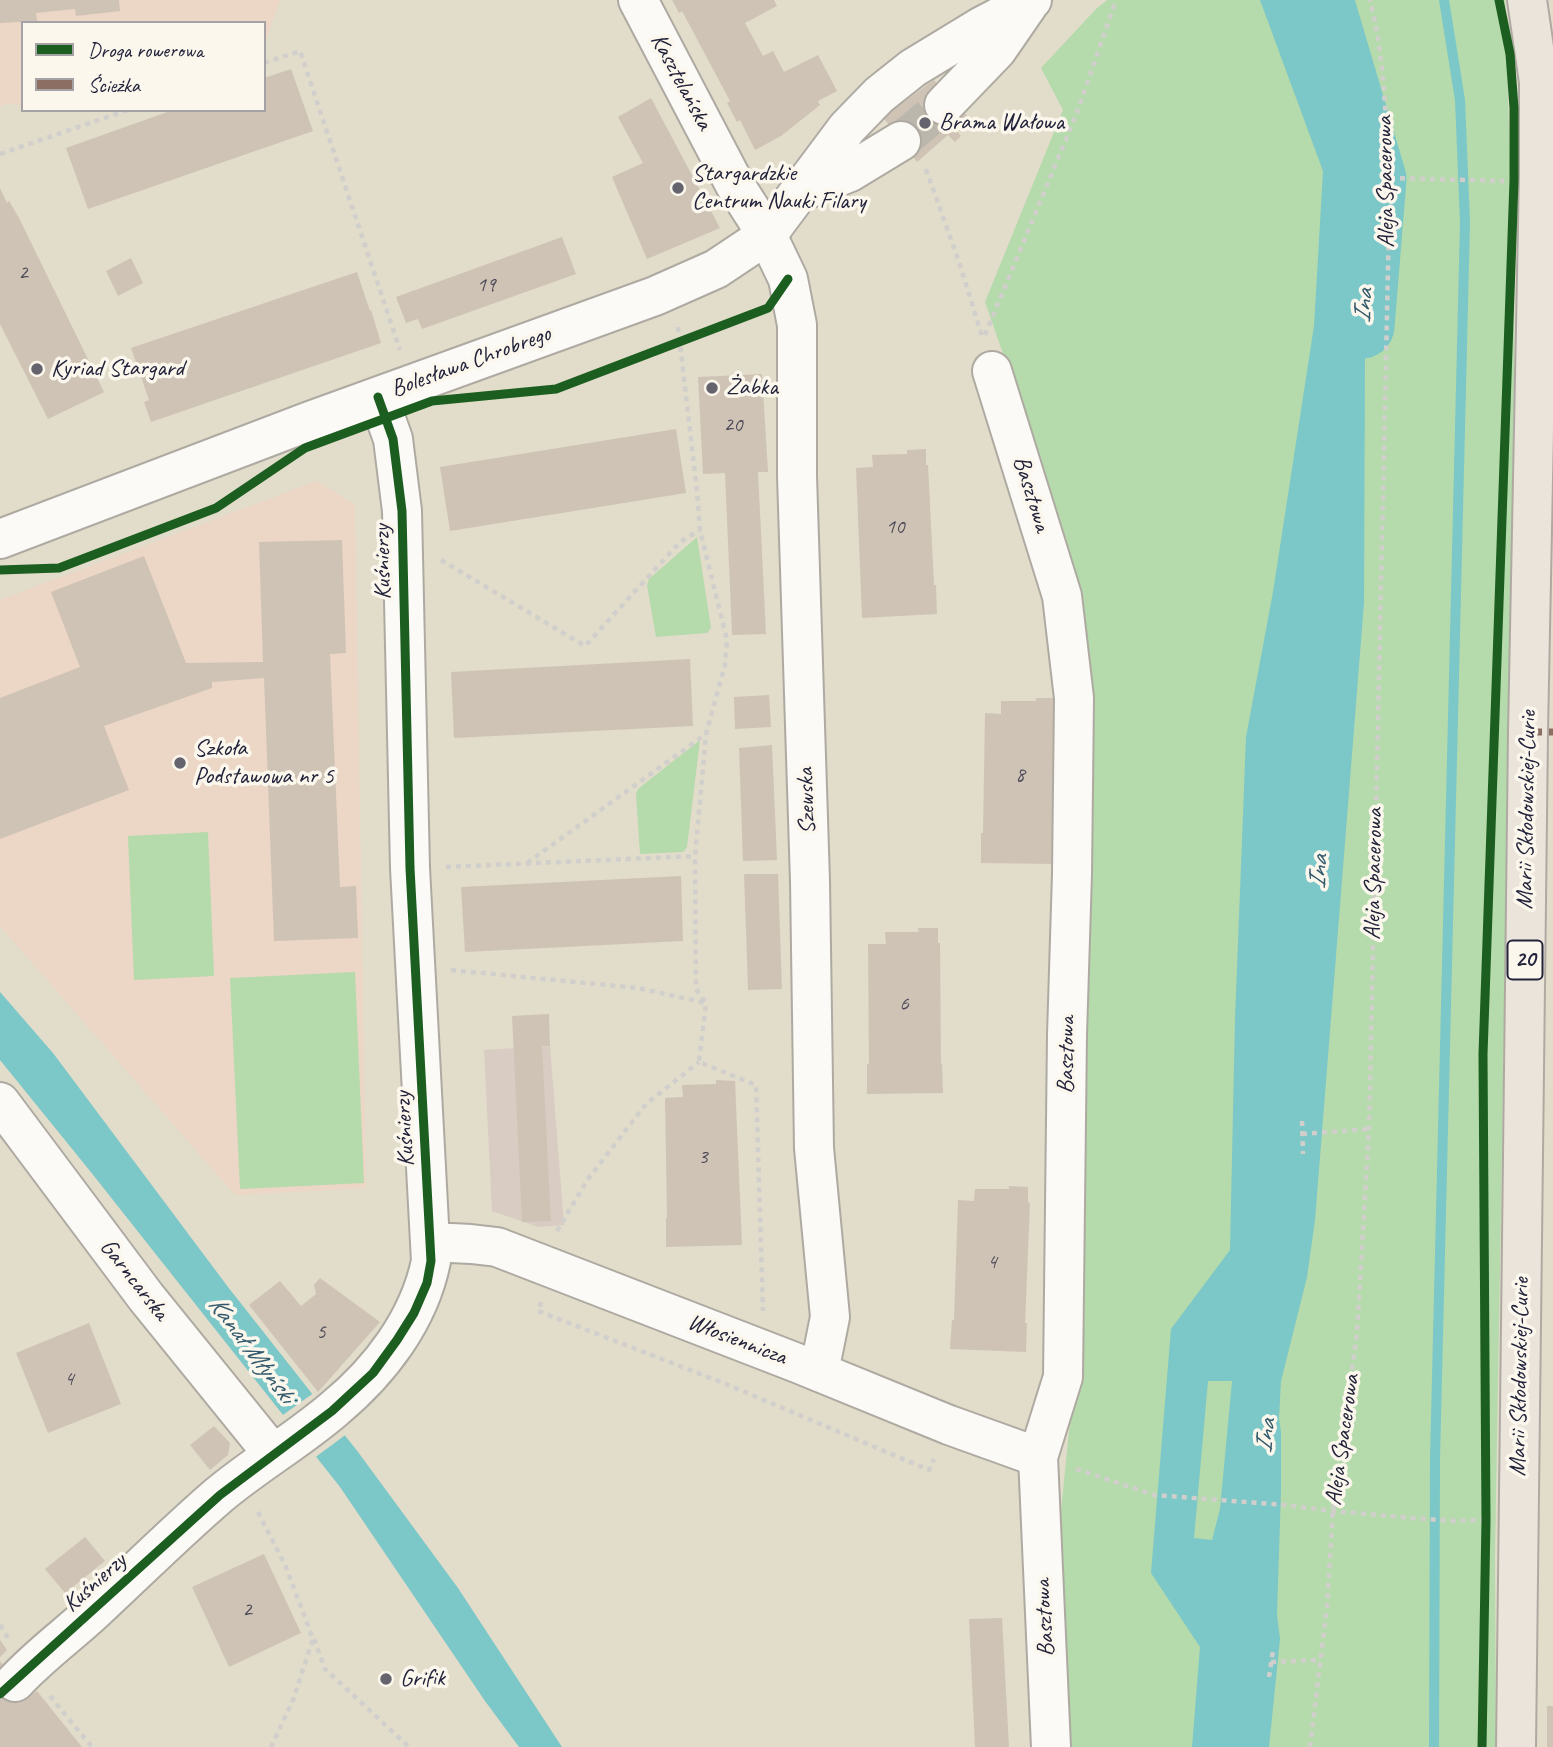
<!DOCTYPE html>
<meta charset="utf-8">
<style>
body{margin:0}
#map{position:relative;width:1553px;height:1747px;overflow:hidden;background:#e2dcca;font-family:Caveat,sans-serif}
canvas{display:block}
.legend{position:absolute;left:21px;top:21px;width:245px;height:91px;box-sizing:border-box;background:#fbf7ec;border:2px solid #a4a2a5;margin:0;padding:9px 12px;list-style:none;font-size:21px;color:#22223b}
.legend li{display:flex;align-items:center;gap:14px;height:35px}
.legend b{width:35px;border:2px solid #a4a2a5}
</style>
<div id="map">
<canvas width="1553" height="1747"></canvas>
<ul class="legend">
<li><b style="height:9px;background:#1b5e20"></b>Droga rowerowa</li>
<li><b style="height:9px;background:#8d6e63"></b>Ścieżka</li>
</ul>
</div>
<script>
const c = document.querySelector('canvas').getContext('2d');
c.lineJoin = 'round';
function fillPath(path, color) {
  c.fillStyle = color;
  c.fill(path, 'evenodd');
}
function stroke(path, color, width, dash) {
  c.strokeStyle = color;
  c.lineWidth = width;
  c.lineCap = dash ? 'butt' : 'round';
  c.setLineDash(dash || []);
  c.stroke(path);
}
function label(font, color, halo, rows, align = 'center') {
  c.font = font + ' Caveat,sans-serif';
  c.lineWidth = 7;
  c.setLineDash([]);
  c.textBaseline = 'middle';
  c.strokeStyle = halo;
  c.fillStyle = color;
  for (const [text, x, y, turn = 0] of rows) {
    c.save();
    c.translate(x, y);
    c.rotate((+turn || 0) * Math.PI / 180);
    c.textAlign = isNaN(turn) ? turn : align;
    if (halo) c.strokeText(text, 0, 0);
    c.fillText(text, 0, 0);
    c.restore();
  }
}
fillPath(new Path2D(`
 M0 0H280L267 38 264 39V23H23V106L9 103 0 107Z
 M317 481 355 505 366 1188 235 1195 0 926V600Z`), '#ecd6c6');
fillPath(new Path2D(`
 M550 1046 564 1225 538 1227 492 1211 484 1050Z`), '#d9ccc3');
fillPath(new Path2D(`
 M1107 0H1505L1512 228 1515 390 1495 1557 1496 1747H1067L1058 1541 1071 1411 1085 614 1008 368 985 302 1063 110 1041 68 1096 9Z
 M697 537 711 628 707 633 656 637 647 585 649 579Z
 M700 740 687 847 683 852 640 854 636 794 638 789Z
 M208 832 214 976 134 980 128 836Z
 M355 972 364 1183 240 1189 230 978Z`), '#b5daac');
fillPath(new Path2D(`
 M1260 0H1349L1374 128 1365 355 1364 603 1315 1220 1307 1277 1281 1381 1279 1418 1281 1432V1491L1277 1615 1280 1639 1269 1747H1192L1200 1647 1151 1573 1171 1329 1230 1250 1235 1019 1246 737 1273 592 1314 326 1323 171ZM1208 1381H1232L1220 1509 1212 1540 1194 1538Z
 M0 992 53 1053 228 1287 358 1452 458 1588 562 1747H519L485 1701 340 1487 90 1171 0 1060Z`), '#7cc7c8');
fillPath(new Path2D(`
 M315 1392 348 1433 313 1459 280 1417Z`), '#e2dcca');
stroke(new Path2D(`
 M1434 1747 1435 1459 1465 222 1460 100 1444 0`), '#7cc7c8', 10);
stroke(new Path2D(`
 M1321 0 1374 179 1362 326`), '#7cc7c8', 65);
fillPath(new Path2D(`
 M0 0H119L120 11 76 16 75 9 36 13 37 21 0 23Z
 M672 0H774L777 6 745 23 763 56 773 51 784 72 818 55 837 91 818 101 820 105 781 136 755 150 740 120 737 122 727 103 730 101 682 11 679 13Z
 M291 69 313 131 88 209 66 148 173 110H264V78Z
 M934 80 968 117 955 129 961 136 955 142 948 135 917 162 883 117Z
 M651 98 720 228 647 259 612 177 643 163 618 117Z
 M0 188 7 203 9 201 19 218 104 392 48 419 0 324Z
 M562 237 576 274 422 329 418 319 406 323 396 297Z
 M131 258 143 283 118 296 106 271Z
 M357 272 370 311 371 310 381 343 151 422 144 402 149 400 131 348Z
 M762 374 768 472H758L766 634 732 635 725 473 703 474 698 377Z
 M676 429 686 493 450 531 440 467Z
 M926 449V465H928L934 585H936L937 614 862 618 856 468 873 467 872 455 907 454V450Z
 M342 540 346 653 330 654 340 887 356 886 358 938 274 941 264 678 212 682V688L104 726 129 790 0 839V698L80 667 51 592 144 556 186 663 263 662 259 542Z
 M690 659 693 726 454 738 451 672Z
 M769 695 771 727 735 729 734 697Z
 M1036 698H1055L1054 714H1057L1056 864 981 863V833H983L985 713 1001 714V701H1036Z
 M772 745 777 860 743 861 739 748Z
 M744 874H778L782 989 748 990Z
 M681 876 683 941 465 952 461 887Z
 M918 928H938V943H940L941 1064 942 1063 943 1093 867 1094V1064H869L868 944H886L885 932H919Z
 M549 1014 550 1046H542L551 1221 522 1222 512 1016Z
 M716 1080 735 1081 742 1245 666 1247V1218H667L665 1098 683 1097 682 1085 716 1084Z
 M1009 1186 1028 1187V1202L1030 1203 1025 1323H1027L1026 1352 950 1349 952 1320H954L958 1200 974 1201 975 1189H1009Z
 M320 1278 380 1322 318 1392 249 1305 280 1281 301 1306 316 1294 314 1285Z
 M89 1323 121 1404 48 1433 16 1353Z
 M214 1426 230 1443 228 1455 210 1470 190 1445Z
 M85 1537 105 1561 65 1593 45 1569Z
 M264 1554 301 1633 229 1667 192 1587Z
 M1002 1618 1009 1747H975L969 1619Z
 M0 1640 7 1650 0 1657Z
 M0 1661 27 1698 37 1691 82 1747H0Z
 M1547 1706H1553V1747H1547Z`), '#cfc3b5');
stroke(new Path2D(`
 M901 141 944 105`), '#bcb7ad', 38, [38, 19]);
const minor = new Path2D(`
 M638 0 735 185 767 235 788 279 797 325V476L810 881 814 1148 830 1317 819 1372
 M944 105 997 50 1028 5
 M800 192 850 172 901 141
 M992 371 1062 596 1074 698 1072 874 1067 1035 1063 1377 1038 1457 1051 1747
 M0 539 310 421 655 296 716 269 767 235 847 128 879 95 913 68 982 26 1032 0
 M0 1102 146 1297 273 1454
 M431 1242 471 1244 497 1247 797 1363 949 1425 1038 1457
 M15 1682C39 1656 68 1635 94 1611 136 1572 176 1532 219 1495 256 1464 298 1440 334 1409 380 1371 419 1320 431 1261L410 868 402 511 393 439 378 397`);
const major = new Path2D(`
 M1516 1747 1528 732 1539 174V82L1527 0`);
stroke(minor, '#aeaaa2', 42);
stroke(major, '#aeaaa2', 42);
stroke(new Path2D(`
 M264 63 300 51 400 350
 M0 154 128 110
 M926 169 960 265 982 336
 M1390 178 1504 181
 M678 327 697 491 700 530 727 640 725 665 706 734 695 856 696 989 706 1003 699 1062 756 1085 763 1311
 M985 335 1076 115 1116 0
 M441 560 585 646 680 542 700 530
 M527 863 706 734
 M446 867 695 856
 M451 970 638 988 706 1003
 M1302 1121 1303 1154
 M1302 1134 1369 1129
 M557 1231 588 1179 646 1104 699 1062
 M541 1302 538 1311 726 1384 929 1470 934 1459
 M1076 1469 1154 1495 1285 1505 1333 1511 1412 1518 1454 1521 1482 1520
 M258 1512 286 1567 313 1639 293 1700 271 1747
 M0 1625 8 1638
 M314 1639 325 1669 409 1747
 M1271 1662 1320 1660
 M1269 1677 1273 1650
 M50 1696 92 1747
 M1310 1747 1327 1606 1333 1511 1357 1333 1369 1129 1390 178C1385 119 1385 57 1370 0`), '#d1cfcc', 4.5, [5, 5]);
stroke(minor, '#fbfaf7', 38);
stroke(major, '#ebe4da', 38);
stroke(new Path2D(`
 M1528 732H1553`), '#8d6e63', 7, [14, 7]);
stroke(new Path2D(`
 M0 570 59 568 216 508 305 448 432 401 556 389 768 308 788 279
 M0 1694 220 1495 332 1411 373 1373 397 1340 414 1313 427 1283 431 1261 410 868 402 511 393 439 378 397
 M1482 1747 1486 1520 1483 1054 1514 181V108L1510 54 1499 0`), '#1b5e20', 9);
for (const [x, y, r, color] of [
 [925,123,7,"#65636d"],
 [678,188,7,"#65636d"],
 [37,369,7,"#65636d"],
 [712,388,7,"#65636d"],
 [180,763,7,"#65636d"],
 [386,1679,7,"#65636d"]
]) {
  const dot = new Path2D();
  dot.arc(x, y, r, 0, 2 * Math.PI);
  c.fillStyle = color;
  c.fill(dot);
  stroke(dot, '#fbf7ec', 2.5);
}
label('21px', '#4d4a5a', null, [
 ["2",23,273],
 ["19",486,285],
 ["20",733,425],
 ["10",895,527],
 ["8",1020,775],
 ["6",904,1004],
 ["3",703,1157],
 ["4",992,1262],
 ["5",321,1332],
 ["4",69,1379],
 ["2",247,1610]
]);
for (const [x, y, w] of [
 [1525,960,35]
]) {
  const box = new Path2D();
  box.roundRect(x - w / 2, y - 19.5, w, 39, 5);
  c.fillStyle = '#fbf7ec';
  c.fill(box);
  stroke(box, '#22223b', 2);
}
label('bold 23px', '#22223b', null, [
 ["20",1525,960]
]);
label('24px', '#22223b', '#fbf7ec', [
 ["Kasztelańska",681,82,62],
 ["Aleja Spacerowa",1386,182,-91],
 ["Bolesława Chrobrego",471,362,-20],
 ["Basztowa",1031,494,73],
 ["Kuśnierzy",383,562,-91],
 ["Szewska",807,801,-92],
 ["Marii Skłodowskiej-Curie",1527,810,-89],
 ["Aleja Spacerowa",1374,874,-89],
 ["Basztowa",1067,1055,-89],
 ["Kuśnierzy",405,1129,-93],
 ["Garncarska",134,1280,52],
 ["Włosiennicza",737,1340,21],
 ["Marii Skłodowskiej-Curie",1520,1377,-89],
 ["Aleja Spacerowa",1343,1440,-82],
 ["Kuśnierzy",95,1583,-42],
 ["Basztowa",1045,1618,-93]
]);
label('24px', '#22223b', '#fbf7ec', [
 ["Brama Wałowa",939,123],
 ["Stargardzkie",692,174],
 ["Centrum Nauki Filary",692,202],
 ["Kyriad Stargard",51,369],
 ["Żabka",726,388],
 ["Szkoła",194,749],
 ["Podstawowa nr 5",194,777],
 ["Grifik",400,1679]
], 'left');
label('italic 26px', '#32596c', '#fbf7ec', [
 ["Ina",1364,306,-85],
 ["Ina",1319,872,-85],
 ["Kanał Młyński",251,1350,53],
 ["Ina",1266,1436,-82]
]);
</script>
